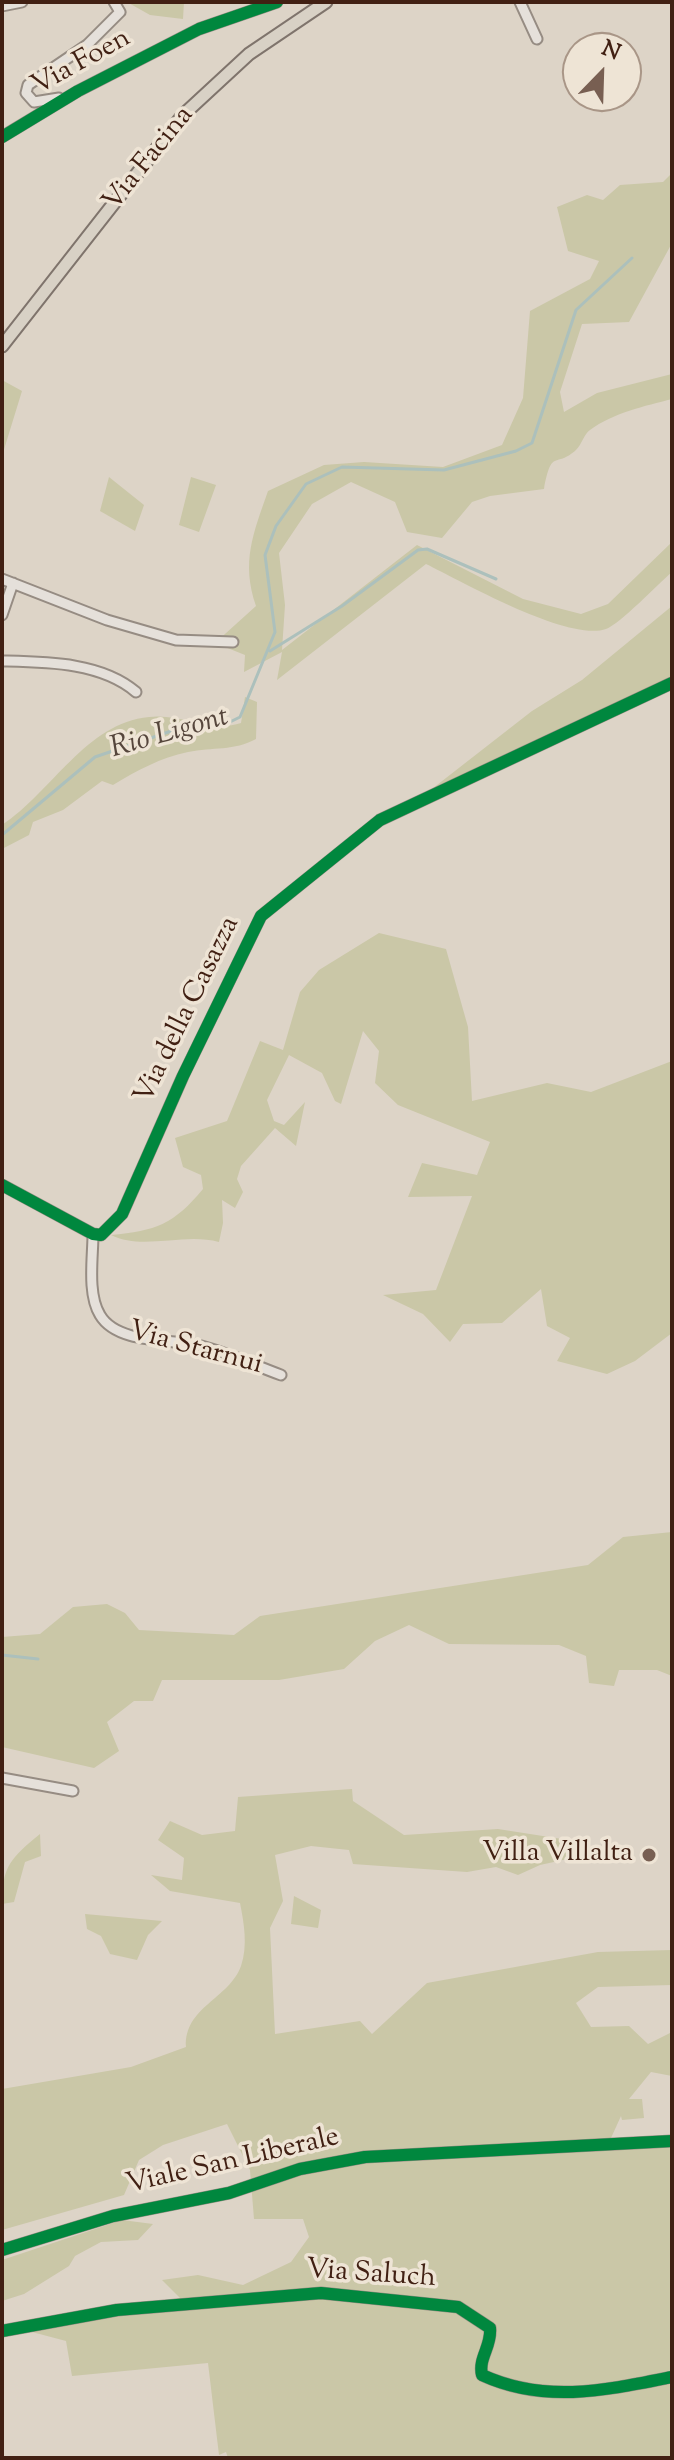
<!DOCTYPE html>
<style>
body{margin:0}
#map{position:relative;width:674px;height:2460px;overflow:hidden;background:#ddd4c7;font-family:"Sorts Mill Goudy",serif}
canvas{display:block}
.frame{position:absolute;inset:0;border:4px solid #412013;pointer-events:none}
.north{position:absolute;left:562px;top:32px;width:80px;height:80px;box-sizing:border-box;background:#eee4d5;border:2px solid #a99687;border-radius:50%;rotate:23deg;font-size:22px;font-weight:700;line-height:32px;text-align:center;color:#412013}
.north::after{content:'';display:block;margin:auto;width:28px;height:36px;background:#785f52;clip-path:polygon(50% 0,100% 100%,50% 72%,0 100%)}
</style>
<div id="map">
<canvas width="674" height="2460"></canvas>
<div class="frame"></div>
<div class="north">N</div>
</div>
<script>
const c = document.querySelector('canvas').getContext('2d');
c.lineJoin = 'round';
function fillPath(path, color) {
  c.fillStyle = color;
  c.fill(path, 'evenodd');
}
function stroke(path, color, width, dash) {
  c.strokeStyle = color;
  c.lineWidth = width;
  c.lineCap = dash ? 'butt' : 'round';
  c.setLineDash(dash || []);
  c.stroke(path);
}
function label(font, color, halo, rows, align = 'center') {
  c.font = font + ' "Sorts Mill Goudy",serif';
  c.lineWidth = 7;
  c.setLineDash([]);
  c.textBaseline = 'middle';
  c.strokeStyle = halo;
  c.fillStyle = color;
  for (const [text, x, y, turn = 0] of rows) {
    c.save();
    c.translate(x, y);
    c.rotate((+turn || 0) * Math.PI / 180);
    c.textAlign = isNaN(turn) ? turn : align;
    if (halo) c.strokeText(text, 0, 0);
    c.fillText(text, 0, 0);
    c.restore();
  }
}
fillPath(new Path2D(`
 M127 2H184L183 19 150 15Z
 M672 173V243L629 322 582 324 560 392 564 412 597 393 672 374V399C645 406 613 413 590 430 584 434 582 444 576 450 555 469 552 447 544 489L490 496 472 502 442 538 407 532 395 502 351 482 312 504 279 553 285 605 282 650 417 545 523 599 581 614 608 604 672 542V572C658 584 620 624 606 629 568 642 463 582 426 564L277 680 282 652 244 672 245 655 215 643 256 606C241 562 253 534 268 491L324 465 364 462 443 467 502 445 523 398 530 311 590 279 599 261 568 251 557 207 587 195 603 200 620 185 663 182Z
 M2 380 22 391 2 456Z
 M109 477 144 505 135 531 100 511Z
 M191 477 216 485 199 532 179 525Z
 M672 606V678L428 792 532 711 582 680Z
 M245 697 257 702 256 739C234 751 213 747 188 752 160 758 138 770 113 785L102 781 63 810 33 822 29 835 2 849V825C52 792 86 723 149 717 181 713 210 733 241 723Z
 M379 933 446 949 468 1027 472 1101 547 1083 591 1092 672 1061V1333L635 1361 607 1374 557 1361 570 1338 547 1326 541 1289 502 1323 463 1324 450 1342 423 1314 383 1295 436 1290 472 1196 408 1197 422 1163 477 1175 490 1142 398 1105 375 1083 379 1051 363 1031 341 1104 335 1101 322 1073 289 1055 267 1100 274 1121 284 1125 305 1102 296 1146 275 1128 241 1166 237 1179 243 1192 235 1208 222 1200 223 1223 219 1242C184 1232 143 1251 111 1235 156 1231 174 1224 203 1189L201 1175 183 1167 175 1138 227 1121 260 1041 283 1050 300 992 319 970Z
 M672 1532V1676L657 1670H619L614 1686 589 1683 586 1656 559 1645 449 1644 409 1625 375 1641 344 1669 279 1680H162L153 1701H134L107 1722 119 1751 94 1768 2 1747V1637L40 1634 73 1607 107 1604 125 1613 139 1630 234 1635 260 1616 588 1565 623 1537Z
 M352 1789 353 1801 404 1835 498 1829 562 1839 595 1853 540 1865 518 1875 496 1867 467 1872 353 1864 349 1850 311 1846 275 1855 283 1901 270 1928 275 2034 360 2021 372 2034 427 1983 598 1952 672 1950V1985L598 1987 576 2003 591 2027 629 2026 648 2044 672 2032V2076L651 2072 629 2099H642L644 2118 622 2120 621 2116 606 2149 672 2144V2458H228L226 2452 219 2455 208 2363 72 2376 66 2341 32 2332 25 2323 180 2298 162 2280 198 2275 243 2285 291 2262 309 2237 303 2219H254L250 2170 227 2124 163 2145 139 2160 124 2195 2 2230V2089L131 2067 186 2047C184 2007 229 1999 241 1966 248 1946 244 1923 240 1903L170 1891 151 1875 182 1880 184 1858 158 1840 170 1821 202 1835 235 1831 238 1797Z
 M40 1834 41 1856 25 1862 14 1902 2 1904C2 1866 11 1858 40 1834Z
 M294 1896 321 1910 318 1928 291 1924Z
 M85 1914 162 1921 148 1935 137 1960 110 1954 101 1936 87 1929Z
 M122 2220 153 2224 138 2240 101 2242 75 2256 69 2266 24 2294 2 2301V2260Z`), '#cac7a7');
stroke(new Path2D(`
 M270 651 342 606 418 550 427 549 496 579
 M2 835 95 757 183 727 226 724 240 717 275 632 265 555 276 526 306 484 342 467 444 470 516 451 532 443 576 310 632 258
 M2 1655 38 1659`), '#acc0bc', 3);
const minor = new Path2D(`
 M520 2 537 39
 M2 6 22 2
 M59 98 34 102 26 93 28 85 87 45 120 12 114 2
 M2 137 78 91 199 29 277 2
 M2 579 107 620 176 640 233 642
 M2 615 13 583
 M2 661C46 662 101 662 136 692
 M2 1185 93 1234 101 1235 122 1214 183 1076 261 916 380 820 672 683
 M93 1234C93 1257 87 1294 100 1315 117 1344 170 1339 198 1345 226 1352 254 1365 281 1375
 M2 1778 73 1791
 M2 2250 113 2216 229 2193 300 2169 365 2157 672 2141
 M2 2331 117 2310 321 2293 458 2307 490 2328C492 2346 478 2358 482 2375 545 2404 607 2390 672 2377`);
const major = new Path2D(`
 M2 346 183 115 249 54 326 2`);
stroke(minor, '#968c83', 13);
stroke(major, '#7f746c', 15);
stroke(minor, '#e5e0da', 9);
stroke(major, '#d8d1c5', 11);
stroke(new Path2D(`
 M2 137 78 91 199 29 277 2
 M2 1185 93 1234 101 1235 122 1214 183 1076 261 916 380 820 672 683
 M2 2250 113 2216 229 2193 300 2169 365 2157 672 2141
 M2 2331 117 2310 321 2293 458 2307 490 2328C492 2346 478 2358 482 2375 545 2404 607 2390 672 2377`), '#00873e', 12);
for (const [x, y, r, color] of [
 [649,1855,8,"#785f52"]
]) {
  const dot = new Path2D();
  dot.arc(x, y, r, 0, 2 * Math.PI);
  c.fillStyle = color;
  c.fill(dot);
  stroke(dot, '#eee4d5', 3);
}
label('28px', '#412013', '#eee4d5', [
 ["Via Foen",82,64,-29],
 ["Via Facina",150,160,-51],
 ["Via della Casazza",189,1011,-64],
 ["Via Starnui",195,1350,15],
 ["Viale San Liberale",233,2163,-13],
 ["Via Saluch",371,2276,4]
]);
label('28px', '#412013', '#eee4d5', [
 ["Villa Villalta",633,1855]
], 'right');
label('italic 30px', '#56463c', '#eee4d5', [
 ["Rio Ligont",170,735,-16]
]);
</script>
